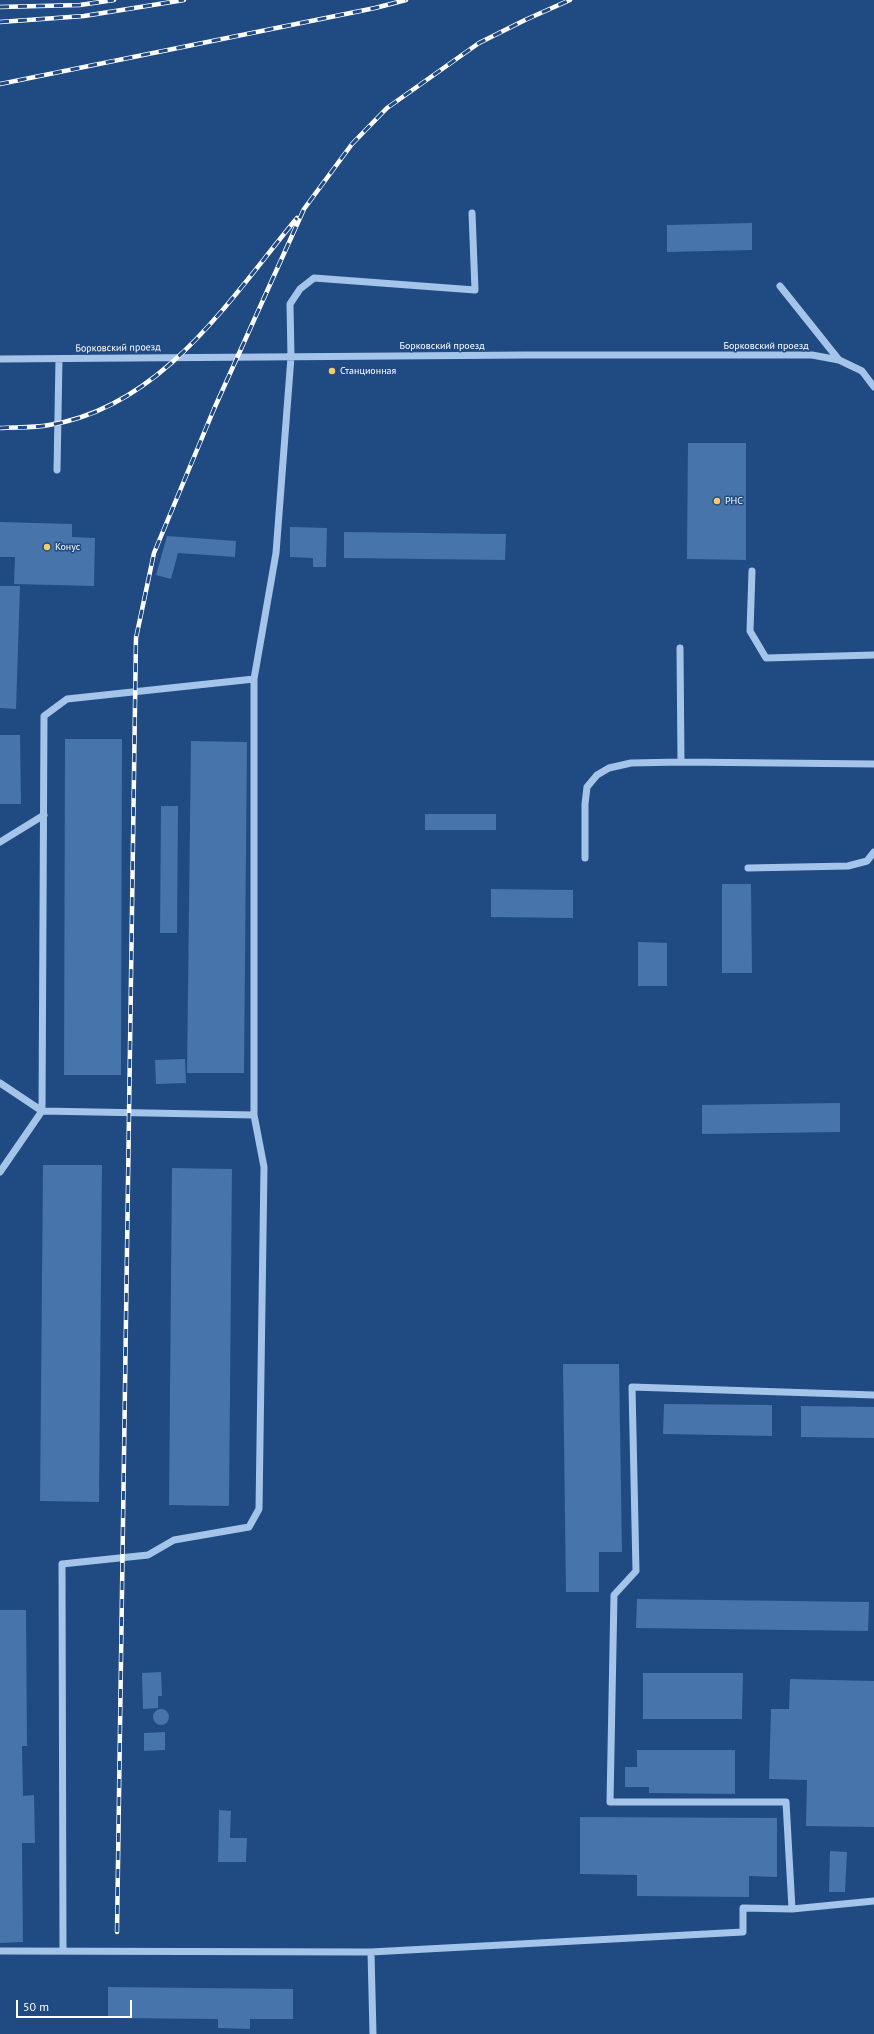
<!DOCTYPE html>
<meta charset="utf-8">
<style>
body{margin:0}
#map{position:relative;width:874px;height:2034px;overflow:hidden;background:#1f4a82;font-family:"PT Sans",sans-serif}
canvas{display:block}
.scale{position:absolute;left:16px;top:2000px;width:116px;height:18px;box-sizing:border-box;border:2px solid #fff;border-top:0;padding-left:5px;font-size:12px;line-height:14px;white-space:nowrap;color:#fff;-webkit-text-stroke:3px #1f4a82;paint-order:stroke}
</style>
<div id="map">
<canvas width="874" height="2034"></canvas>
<div class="scale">50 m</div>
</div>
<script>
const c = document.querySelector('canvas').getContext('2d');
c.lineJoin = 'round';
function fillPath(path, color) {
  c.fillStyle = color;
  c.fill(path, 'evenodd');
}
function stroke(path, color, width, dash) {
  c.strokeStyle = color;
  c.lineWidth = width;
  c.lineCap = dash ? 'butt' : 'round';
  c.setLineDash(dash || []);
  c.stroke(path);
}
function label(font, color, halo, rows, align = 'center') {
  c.font = font + ' "PT Sans",sans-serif';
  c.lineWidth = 3;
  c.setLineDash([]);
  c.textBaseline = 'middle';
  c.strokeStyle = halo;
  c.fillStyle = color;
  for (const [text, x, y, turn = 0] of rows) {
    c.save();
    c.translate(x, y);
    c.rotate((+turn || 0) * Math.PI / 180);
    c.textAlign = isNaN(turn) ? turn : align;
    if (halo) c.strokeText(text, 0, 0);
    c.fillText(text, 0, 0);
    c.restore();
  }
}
fillPath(new Path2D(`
 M752 223V250L667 252V225Z
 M688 443H746V560L687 559Z
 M0 522 72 524V537L95 538 94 586 14 584 15 557H0Z
 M290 527 327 528 326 567H313V558L290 557Z
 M344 532 506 534 505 560 344 558Z
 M167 536 236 541 235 557 178 553 171 579 156 575Z
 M0 586H20L16 709 0 708Z
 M0 735H20L21 804H0Z
 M65 739H122L121 1075H64Z
 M191 741 247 742 244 1073H187Z
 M161 806H178L177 933H160Z
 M425 814H496V830H425Z
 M722 884H751L752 973H722Z
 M491 889 573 890V918L491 917Z
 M638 942 667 943V986H638Z
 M185 1059 186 1083 156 1084 155 1060Z
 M840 1103V1132L702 1134V1105Z
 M43 1165H102L99 1502 40 1501Z
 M172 1168 232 1169 229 1506 169 1505Z
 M563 1364H619L622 1552H599V1592H566Z
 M664 1404 772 1405V1436L663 1434Z
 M801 1406 874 1407V1438L801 1437Z
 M637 1599 869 1602 868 1631 636 1628Z
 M0 1610H26L27 1746H22L23 1796 34 1795 35 1843H22L23 1942 0 1943Z
 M161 1672 162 1696H158V1708L143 1709 142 1673Z
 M643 1673H743L742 1719H643Z
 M790 1679 874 1681V1827L806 1826 807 1780 769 1779 771 1709H789Z
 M153 1717a8 8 0 1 1 16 0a8 8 0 1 1-16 0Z
 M165 1732V1750L144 1751V1733Z
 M637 1750H735V1794L649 1793V1787H625V1767H637Z
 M219 1810 231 1811 230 1838H247L246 1862H218Z
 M580 1817 777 1818V1877L749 1876V1897L637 1896V1875L580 1874Z
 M830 1851 847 1852 845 1892H829Z
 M108 1987 293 1989V2019H250V2029L218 2028V2019L108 2018Z`), '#4774ab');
stroke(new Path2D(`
 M780 286 839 360
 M0 359 526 355H812L839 360 862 371 874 387
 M57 470 59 359
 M752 571 750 631 766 658 874 655
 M680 648 681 762
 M254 679V1115L42 1111 44 716 67 699 254 679 276 553 291 357 290 304 300 289 314 278 475 290 472 213
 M0 842 44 815
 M585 858V804L587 787 597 775 609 768 631 763 681 762 874 764
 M748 868 848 866 867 861 874 852
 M0 1083 42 1111 0 1172
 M792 1909 786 1802H610L614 1595 636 1571 632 1387 874 1395
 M0 1951 371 1952
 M63 1951 62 1564 148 1555 174 1540 249 1527 259 1509 264 1167 254 1115
 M373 2034 371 1952 743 1932V1908L792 1909 874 1901`), '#a5c4e9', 7);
const rail = new Path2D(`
 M0 7 80 5 114 0
 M0 22 84 16 184 0
 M0 84 375 8 406 0
 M0 428C16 427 33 428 49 425 162 407 229 300 297 218
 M117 1932 136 638 154 553 214 409 304 209 352 144 387 108 479 43 525 20 570 0`);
stroke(rail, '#fff', 4.5);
stroke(rail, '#1f4a82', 3, [9]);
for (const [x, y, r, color] of [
 [332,371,4,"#f7cc64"],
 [717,501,4,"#f7cc64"],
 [47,547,4,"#f7cc64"]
]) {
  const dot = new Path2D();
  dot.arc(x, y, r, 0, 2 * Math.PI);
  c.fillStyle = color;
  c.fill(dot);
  stroke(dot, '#1f4a82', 1.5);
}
label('10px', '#fff', '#1f4a82', [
 ["Борковский проезд",442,346],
 ["Борковский проезд",766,346],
 ["Борковский проезд",118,348,-1]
]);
label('10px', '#fff', '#1f4a82', [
 ["Станционная",340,371],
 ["РНС",725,501],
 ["Конус",55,547]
], 'left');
</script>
